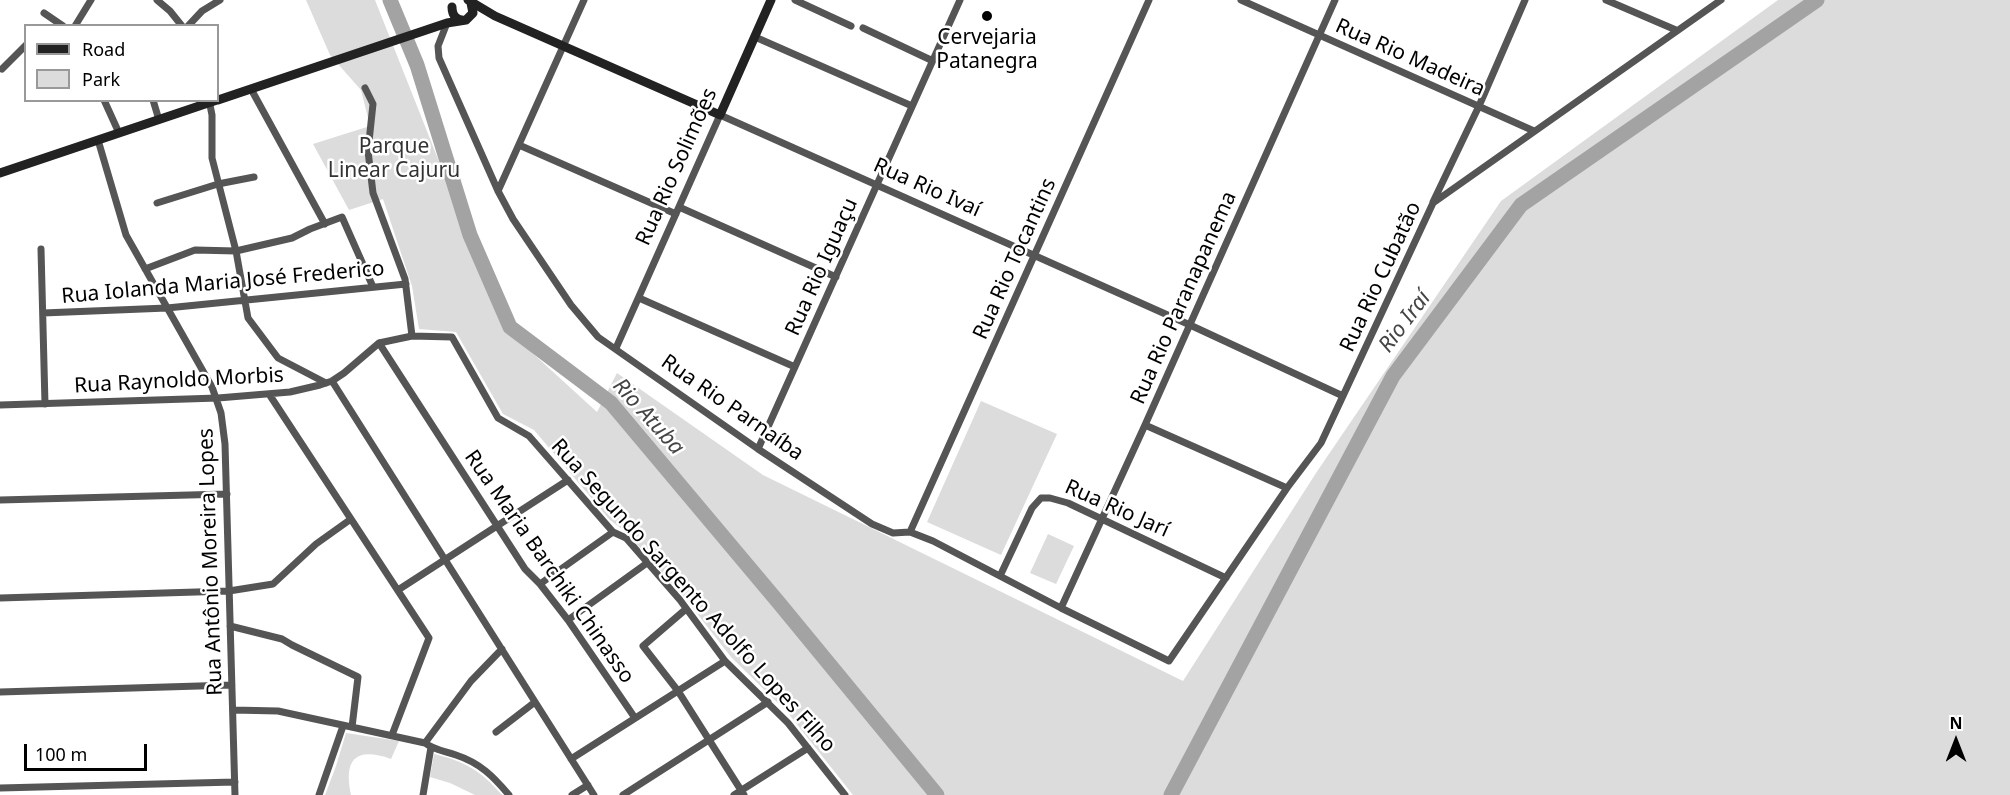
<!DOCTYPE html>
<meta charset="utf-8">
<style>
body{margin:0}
#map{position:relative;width:2010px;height:795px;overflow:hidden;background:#fff;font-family:"Noto Sans",sans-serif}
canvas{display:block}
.legend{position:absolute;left:24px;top:24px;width:195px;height:78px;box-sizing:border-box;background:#fff;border:2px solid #999;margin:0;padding:8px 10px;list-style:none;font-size:18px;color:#000}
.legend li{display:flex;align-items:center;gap:12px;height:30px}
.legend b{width:30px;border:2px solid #999}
.north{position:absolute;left:1926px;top:711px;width:60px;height:60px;-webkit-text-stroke:4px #fff;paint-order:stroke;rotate:0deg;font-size:16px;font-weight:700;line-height:24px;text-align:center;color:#000}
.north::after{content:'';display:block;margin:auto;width:21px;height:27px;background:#000;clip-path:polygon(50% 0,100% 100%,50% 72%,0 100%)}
.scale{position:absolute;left:24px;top:744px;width:123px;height:27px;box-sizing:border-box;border:3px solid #000;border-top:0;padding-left:8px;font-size:18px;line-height:21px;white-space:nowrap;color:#000;-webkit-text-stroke:4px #fff;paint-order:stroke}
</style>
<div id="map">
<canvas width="2010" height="795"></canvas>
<ul class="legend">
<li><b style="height:8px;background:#222"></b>Road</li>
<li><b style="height:16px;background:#dcdcdc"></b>Park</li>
</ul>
<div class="north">N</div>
<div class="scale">100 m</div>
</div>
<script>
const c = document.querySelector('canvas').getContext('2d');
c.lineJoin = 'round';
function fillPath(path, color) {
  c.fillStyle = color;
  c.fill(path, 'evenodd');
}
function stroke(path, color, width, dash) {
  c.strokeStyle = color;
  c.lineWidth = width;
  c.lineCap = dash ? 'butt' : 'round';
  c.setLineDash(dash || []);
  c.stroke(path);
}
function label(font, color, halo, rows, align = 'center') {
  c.font = font + ' "Noto Sans",sans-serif';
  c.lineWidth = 5;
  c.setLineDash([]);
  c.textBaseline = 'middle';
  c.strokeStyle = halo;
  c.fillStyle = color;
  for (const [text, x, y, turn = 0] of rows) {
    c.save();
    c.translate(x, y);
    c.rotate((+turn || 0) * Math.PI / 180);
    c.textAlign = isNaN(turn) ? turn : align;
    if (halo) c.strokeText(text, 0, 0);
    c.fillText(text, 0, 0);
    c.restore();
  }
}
fillPath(new Path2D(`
 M306 0H375L505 328 597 412 617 373 763 475 1183 681 1316 473 1501 201 1778 0H2010V795H853L788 713 731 657 685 598 626 532 610 520 534 430 503 414 456 332 419 329 412 286 383 199 349 210 313 144 370 126 361 90 330 55Z
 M981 401 1057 434 1001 555 927 522Z
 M1048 534 1074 546 1056 584 1030 573Z
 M346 733 399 741 391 759C357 747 343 758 351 795H325L336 766Z
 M434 754C466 762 480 770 502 795H475L450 783 430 777Z`), '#dcdcdc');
stroke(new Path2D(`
 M390 0 417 65 470 235 510 327 611 403 779 603 937 795
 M1171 795 1393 376 1521 205 1817 0`), '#a3a3a3', 15);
stroke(new Path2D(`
 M157 0 170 11 182 26
 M795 0 851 26
 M1241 0 1534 131
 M1606 0 1676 30
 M44 13 63 26
 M447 23 438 46 439 58 498 191 513 219 571 305 598 337 758 449 872 524 893 533 910 532 933 541 1061 608 1169 661 1287 488 1321 443 1433 203 1721 0
 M75 26 91 0
 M188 26 202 11 220 0
 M863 28 933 61
 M755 37 912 106
 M2 69 26 45
 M365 88 373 104 368 151 373 193 405 279 412 336
 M251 89 325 224
 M104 100 119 133
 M153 100 159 120
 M209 100 212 115V158L236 251 248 318 278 358 326 383
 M98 140 126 235 212 387 221 413 225 444 235 795
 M519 145 676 214
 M498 191 584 0
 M1433 202 1479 106 1525 0
 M157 203 218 184 254 177
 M679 207 836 277
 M41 249 45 404
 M145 269 195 250 236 251 292 238 310 229 342 217 373 287
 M639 298 795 367
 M43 313 167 308 406 284
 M379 343 525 569 540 584 568 620 635 718
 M616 348 720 115 1190 325 1343 396
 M332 381 594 795
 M269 394 429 638 392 735
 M0 405 218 398 290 392 320 385 332 381 344 373 379 343 412 336 452 337 498 418 529 436 613 532 626 538 680 600 725 661 788 723 845 795
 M1145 425 1287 488
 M758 449 960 0
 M0 500 227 494
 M910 532 1149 0
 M1000 576 1032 508 1041 498H1050L1068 503 1226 578
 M540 584 613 532
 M398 590 568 480
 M0 598 229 591 273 584 316 544 351 519
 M1061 608 1145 425 1335 0
 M686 609 643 646 678 691 744 795
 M568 620 647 563
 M230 626 282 639 292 645 358 677 352 727
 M0 692 232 685
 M233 710 278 711 425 743C434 750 445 751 456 755 480 763 493 776 509 795
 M496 732 535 702
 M425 743 471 681 502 649
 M571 759 725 661
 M0 788 235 782
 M319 795 343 726
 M423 795 431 747
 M572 795 588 785
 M623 795 768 702
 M734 795 808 748`), '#555', 7);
stroke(new Path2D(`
 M468 0 495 16 720 115 771 0
 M452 7C452 16 457 21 466 20L473 13 471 3
 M218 100 447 23 466 20
 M0 173 217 100`), '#222', 9);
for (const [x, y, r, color] of [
 [987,16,6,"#000"]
]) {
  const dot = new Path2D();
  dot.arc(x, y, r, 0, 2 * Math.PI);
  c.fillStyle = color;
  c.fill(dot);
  stroke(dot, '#fff', 2);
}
label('21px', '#000', '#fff', [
 ["Cervejaria",987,38],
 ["Patanegra",987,62]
]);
label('21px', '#000', '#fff', [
 ["Rua Rio Madeira",1410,58,24],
 ["Rua Rio Solimões",677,167,-66],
 ["Rua Rio Ivaí",927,188,24],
 ["Rua Rio Tocantins",1015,259,-66],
 ["Rua Rio Iguaçu",822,267,-66],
 ["Rua Rio Cubatão",1381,277,-65],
 ["Rua Iolanda Maria José Frederico",223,283,-5],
 ["Rua Rio Paranapanema",1184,298,-66],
 ["Rua Raynoldo Morbis",179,381,-3],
 ["Rua Rio Parnaíba",732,408,35],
 ["Rua Rio Jarí",1117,509,24],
 ["Rua Antônio Moreira Lopes",211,562,-92],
 ["Rua Maria Barchiki Chinasso",549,567,55],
 ["Rua Segundo Sargento Adolfo Lopes Filho",693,596,48]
]);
label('21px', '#333', '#fff', [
 ["Parque",394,147],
 ["Linear Cajuru",394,171]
]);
label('italic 22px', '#444', '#fff', [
 ["Rio Iraí",1405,322,-53],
 ["Rio Atuba",648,417,48]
]);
</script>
